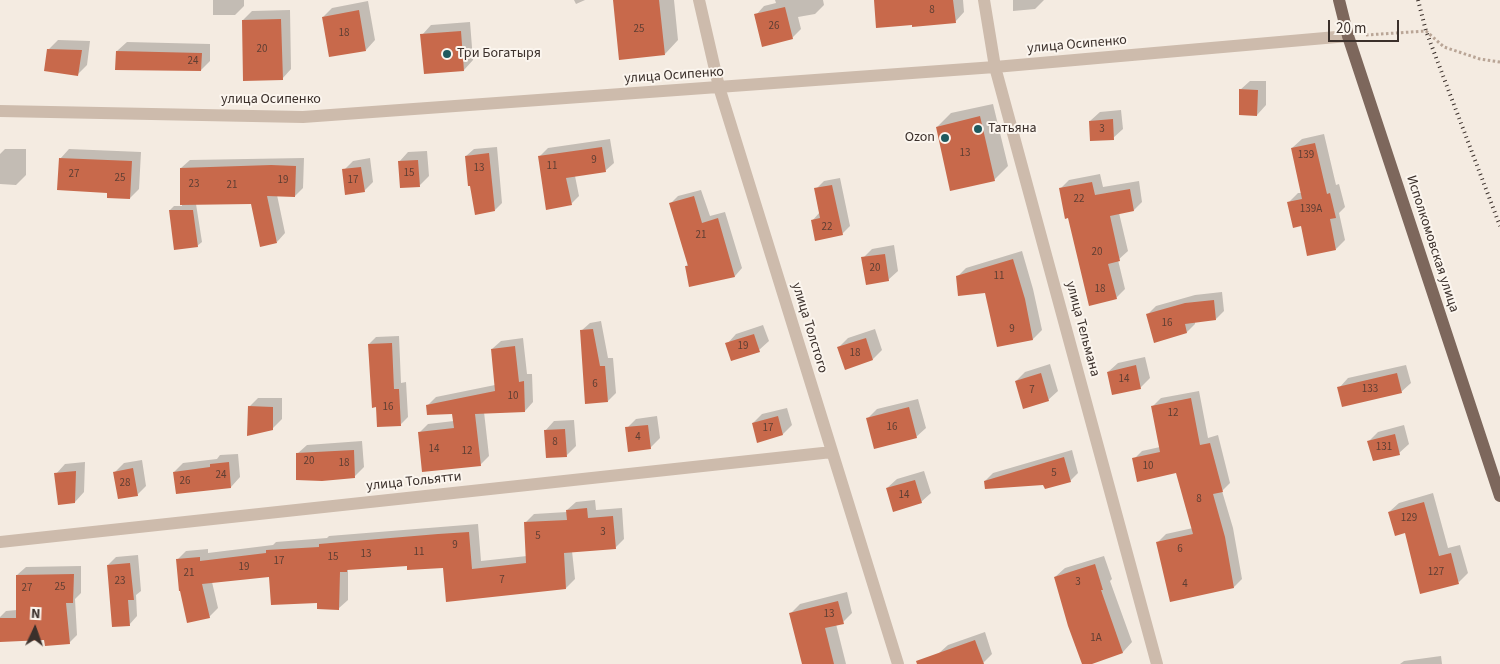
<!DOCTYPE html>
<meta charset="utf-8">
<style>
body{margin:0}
#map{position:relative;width:1500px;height:664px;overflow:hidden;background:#f4ebe1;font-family:"Source Sans 3",sans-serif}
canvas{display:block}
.north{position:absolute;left:10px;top:604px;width:50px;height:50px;-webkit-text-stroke:4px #fbf5ee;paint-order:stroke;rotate:3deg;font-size:14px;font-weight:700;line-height:20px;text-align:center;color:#3b302b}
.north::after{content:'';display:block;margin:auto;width:18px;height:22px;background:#3b302b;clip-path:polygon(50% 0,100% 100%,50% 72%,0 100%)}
.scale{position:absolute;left:1328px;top:20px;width:71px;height:22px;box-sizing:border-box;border:2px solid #3b302b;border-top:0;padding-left:6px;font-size:15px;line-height:18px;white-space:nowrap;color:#3b302b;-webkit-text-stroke:4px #fbf5ee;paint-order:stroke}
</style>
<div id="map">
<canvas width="1500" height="664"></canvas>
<div class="north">N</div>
<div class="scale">20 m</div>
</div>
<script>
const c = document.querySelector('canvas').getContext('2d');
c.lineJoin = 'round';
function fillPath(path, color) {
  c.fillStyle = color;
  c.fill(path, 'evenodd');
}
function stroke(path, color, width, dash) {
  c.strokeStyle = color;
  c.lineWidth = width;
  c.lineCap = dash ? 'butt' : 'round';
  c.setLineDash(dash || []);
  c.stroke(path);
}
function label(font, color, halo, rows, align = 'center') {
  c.font = font + ' "Source Sans 3",sans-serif';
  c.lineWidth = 4;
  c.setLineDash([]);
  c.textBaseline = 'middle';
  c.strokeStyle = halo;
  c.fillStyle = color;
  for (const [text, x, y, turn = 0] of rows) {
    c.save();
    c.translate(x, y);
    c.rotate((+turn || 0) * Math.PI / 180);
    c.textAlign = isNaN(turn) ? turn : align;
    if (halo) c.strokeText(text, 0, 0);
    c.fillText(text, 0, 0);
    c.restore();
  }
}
fillPath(new Path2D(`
 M213 0H244V6L235 15H213Z
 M574 0H585L576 4Z
 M620 0H674L678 40 665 54Z
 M775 0H823L824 5 815 14 798 17 801 29 792 38 756 15 764 6 776 3Z
 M875 0H963L964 12 955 22 913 24Z
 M1013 0H1044L1035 9 1013 11Z
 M368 1 375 40 366 50 323 17 332 8Z
 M290 10 291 69 282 79 243 20 252 11Z
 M470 22 473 60 464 70 422 35 431 25Z
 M58 40 90 41 87 65 77 75 49 49Z
 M127 42 210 44V61L201 70 117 51Z
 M1250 81H1266V105L1257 115 1240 90Z
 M993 104 1008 166 994 180 937 127 951 113Z
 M1121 110 1123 129 1113 138 1090 121 1100 112Z
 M1324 134 1336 185 1339 184 1345 207 1339 213 1345 240 1336 249 1301 224 1288 203 1298 193H1302L1292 148 1302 139Z
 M610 139 614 163 605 171 575 176 579 196 571 204 540 156 548 148Z
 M497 147 502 203 495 210 466 156 474 149Z
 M5 149H26V175L16 185 0 184V154Z
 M69 149 141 152 139 189 130 198 108 191 60 159Z
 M427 151 429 176 420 185 399 162 408 152Z
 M304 158 303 188 295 196 277 195 285 233 277 242 252 202 196 204 202 242 197 246 170 210 174 206H182L181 168 190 160Z
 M370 158 373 182 364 191 344 170 353 161Z
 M1100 174 1103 187 1139 181 1142 202 1134 210 1119 213 1128 251 1118 260 1125 289 1116 298 1069 217 1060 189 1069 180Z
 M840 178 850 226 842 234 812 221 820 212 816 189 824 181Z
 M701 190 710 216 725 212 742 268 735 276 690 285 686 266 688 264 670 204 678 196Z
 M894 245 898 271 888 280 863 258 872 249Z
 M1022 251 1033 289 1042 330 1033 339 998 346 986 292 957 277 966 268Z
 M1222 292 1224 311 1216 319 1195 321V324L1187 332 1155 341 1148 314 1156 306 1195 295Z
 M601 321 608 358H613L616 393 608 401 581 331 590 323Z
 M763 325 769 341 759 350 727 344 736 334Z
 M875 329 882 350 873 359 838 348 848 338Z
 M399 336 401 383 406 382 408 417 401 424 369 344 376 337Z
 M523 338 527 374H532L533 402 525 411 484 412 489 456 480 465 420 432 428 424 454 421 453 413 428 405 436 397 495 385 492 349 501 341Z
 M1145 357 1150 378 1140 388 1108 372 1118 363Z
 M1050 364 1058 391 1048 400 1016 381 1025 372Z
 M1406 365 1411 383 1401 392 1339 388 1348 378Z
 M1199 391 1208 438 1218 435 1230 483 1222 491 1233 528 1242 579 1234 587 1171 600 1158 542 1166 534 1193 528 1177 472 1134 459 1142 451 1160 447 1153 406 1161 398Z
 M258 398H282V419L272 429 249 407Z
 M918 399 926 428 916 437 868 418 877 409Z
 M787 408 792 425 783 434 758 441 753 423 762 414Z
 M657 416 660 438 650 448 627 428 636 419Z
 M574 420 576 446 567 455 545 431 554 421Z
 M1404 425 1409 444 1399 453 1369 441 1378 432Z
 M362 441 364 467 355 476 297 454 307 445Z
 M1072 450 1078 473 1070 481 1044 484 985 481 993 473Z
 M238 454 240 477 231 487 174 472 183 463 217 459 220 455Z
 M142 460 146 486 137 495 115 472 124 463Z
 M85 462 84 492 75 502 56 474 65 464Z
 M924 471 931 493 921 502 887 488 897 479Z
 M1433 493 1448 548 1460 545 1468 573 1459 582 1406 531 1389 512 1399 503Z
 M595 500 596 510 622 508 624 539 615 548 572 551 575 579 566 588 444 566 408 565 348 569V600L339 608 271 576 212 582 218 608 209 617 178 559 186 551 208 549V553L273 545 276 542 327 538 329 536 478 524 481 561 527 556 525 523 534 514 567 512V510L576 502Z
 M138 555 141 591 136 595 137 616 129 625 108 565 116 557Z
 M1104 556 1112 579 1110 581 1132 642 1123 652 1088 664H1083L1055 577 1065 568Z
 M81 566V593L75 599 77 635 69 643 46 639 0 641V617L6 611 17 610V575L26 567Z
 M847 592 852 613 843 622 836 624 846 664H803L791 613 800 604Z
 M985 632 992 654 983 663 942 664 938 654 948 645Z
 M1441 656 1442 664H1400L1404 661Z`), '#0003');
fillPath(new Path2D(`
 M613 0H659L665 55 619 60Z
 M874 0H953L956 23 912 27V25L876 28Z
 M785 7 793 39 762 47 754 14Z
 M359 10 366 51 329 57 322 17Z
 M281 19 283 80 243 81 242 20Z
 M461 31 464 71 424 74 420 34Z
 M47 49 82 50 78 76 44 71Z
 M116 51 202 53 201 71 115 70Z
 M1239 89 1258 90 1257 116 1239 115Z
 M980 116 995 181 950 191 936 127Z
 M1113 119 1114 140 1090 141 1089 121Z
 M1315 143 1327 194 1330 193 1336 218 1330 219 1336 250 1307 256 1301 226 1293 228 1287 202 1302 199 1291 148Z
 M602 147 606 172 566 178 572 205 546 210 538 156Z
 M489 153 495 211 475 215 470 186H468L465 156Z
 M59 158 132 161 130 199 107 198V193L57 190Z
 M418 160 420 187 400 188 398 161Z
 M271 165 296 166 295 197 267 196 277 243 260 247 251 204 180 205V168Z
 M361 167 365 192 345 195 342 169Z
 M1092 182 1095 195 1130 189 1134 211 1110 216 1120 261 1108 264 1117 299 1089 306 1068 218 1065 219 1059 188Z
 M832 185 843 235 815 241 811 220 820 218 814 188Z
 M694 196 702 223 718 218 735 277 689 287 685 266H688L669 203Z
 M169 210H193L198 247 174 250Z
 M885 254 889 281 866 285 861 257Z
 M1013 259 1025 299 1033 340 997 347 985 293 958 296 956 276Z
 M1214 300 1216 320 1185 324 1187 333 1154 343 1146 314 1185 303Z
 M593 329 600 366H605L608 402 585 404 580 330Z
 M754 334 760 352 731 361 725 343Z
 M866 338 873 360 845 370 837 347Z
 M392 343 394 389H399L401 426 377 427 376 407 372 408 368 344Z
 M515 346 519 382 524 381 525 412 475 414 481 466 422 472 418 432 454 428 452 414 427 415 426 405 495 391 491 349Z
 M1136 365 1141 389 1112 395 1107 372Z
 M1041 373 1049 401 1023 409 1015 381Z
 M1397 373 1402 393 1342 407 1337 387Z
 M1191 398 1200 445 1210 443 1223 492 1213 494 1225 537 1234 588 1170 602 1156 542 1193 534 1176 473 1137 482 1132 458 1160 452 1151 406Z
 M248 406 273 407V430L247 436Z
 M909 407 917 438 874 449 866 418Z
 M778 416 783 435 757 443 752 423Z
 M648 425 651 449 628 452 625 427Z
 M565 429 567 457 546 458 544 430Z
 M1395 434 1400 455 1373 461 1367 441Z
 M354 450 355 478 322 481 296 480V453Z
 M1064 457 1071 482 1045 489 1043 485 985 489 984 481Z
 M229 462 231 488 176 494 173 472 210 467V464Z
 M133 468 138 496 118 499 113 472Z
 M76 471 75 503 58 505 54 473Z
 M915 480 922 503 893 512 886 488Z
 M1424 502 1439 556 1451 553 1459 584 1420 594 1405 533 1395 536 1388 512Z
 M587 508 588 518 613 516 616 549 564 553 566 589 446 602 443 568 407 570V566L347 570V572H340L339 610 317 609V603L271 605 269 577 202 584 210 618 187 623 180 591H179L176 559 200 557V561L266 553V550L319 547V544L438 534 469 532 472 569 526 563 524 522 567 520 566 510Z
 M130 563 134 600H128L130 626 112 627 107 565Z
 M1095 564 1103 590H1101L1123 653 1092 664H1082L1068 626 1054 577Z
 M74 574 73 603H66L70 644 45 646 44 640 0 642V618H16V575Z
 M838 601 844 624 825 628 834 664H802L789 613Z
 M975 640 984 664H917L916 661Z`), '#c8694b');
stroke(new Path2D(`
 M1366 35 1426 31 1444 47 1480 59 1500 62`), '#b9a596', 3, [2.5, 2.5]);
stroke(new Path2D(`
 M699 0 719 87 898 664
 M984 0 995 67 1157 664
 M0 111 303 117 995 67 1348 36
 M0 542 832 452`), '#cdbbac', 12);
stroke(new Path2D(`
 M1339 0 1348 36 1500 496`), '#7d675c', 12);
stroke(new Path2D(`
 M1418 0 1426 31 1500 226`), '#3b302b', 4, [1, 4]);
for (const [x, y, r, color] of [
 [447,54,5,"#1f5a5e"],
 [978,129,5,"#1f5a5e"],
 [945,138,5,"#1f5a5e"]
]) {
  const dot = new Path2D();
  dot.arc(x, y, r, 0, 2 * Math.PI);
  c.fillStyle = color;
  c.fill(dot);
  stroke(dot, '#fbf5ee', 2);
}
label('11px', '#5e3e33', null, [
 ["8",932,11],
 ["26",774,27],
 ["25",639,30],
 ["18",344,34],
 ["20",262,50],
 ["24",193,62],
 ["3",1102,130],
 ["13",965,154],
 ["139",1306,156],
 ["9",594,161],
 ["11",552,167],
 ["13",479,169],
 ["15",409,174],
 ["27",74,175],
 ["25",120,179],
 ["19",283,181],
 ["17",353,181],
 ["23",194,185],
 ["21",232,186],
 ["22",1079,200],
 ["139А",1311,210],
 ["22",827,228],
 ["21",701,236],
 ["20",1097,253],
 ["20",875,269],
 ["11",999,277],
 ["18",1100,290],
 ["16",1167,324],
 ["9",1012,330],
 ["19",743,347],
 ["18",855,354],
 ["14",1124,380],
 ["6",595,385],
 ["133",1370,390],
 ["7",1032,391],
 ["10",513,397],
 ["16",388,408],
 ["12",1173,414],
 ["16",892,428],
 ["17",768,429],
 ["4",638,438],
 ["8",555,443],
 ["131",1384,448],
 ["14",434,450],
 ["12",467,452],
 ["20",309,462],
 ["18",344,464],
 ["10",1148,467],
 ["5",1054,474],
 ["24",221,476],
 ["26",185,482],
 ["28",125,484],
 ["14",904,496],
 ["8",1199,500],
 ["129",1409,519],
 ["3",603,533],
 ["5",538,537],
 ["9",455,546],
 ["6",1180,550],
 ["11",419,553],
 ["13",366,555],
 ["15",333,558],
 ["17",279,562],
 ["19",244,568],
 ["127",1436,573],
 ["21",189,574],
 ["7",502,581],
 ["23",120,582],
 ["3",1078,583],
 ["4",1185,585],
 ["25",60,588],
 ["27",27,589],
 ["13",829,615],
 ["1А",1096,639]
]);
label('14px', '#3b302b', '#fbf5ee', [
 ["улица Осипенко",1077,45,-5],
 ["улица Осипенко",674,76,-4],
 ["улица Осипенко",271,100],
 ["Исполкомовская улица",1432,244,72],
 ["улица Толстого",809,328,73],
 ["улица Тельмана",1082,329,75],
 ["улица Тольятти",414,482,-6]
]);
label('14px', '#3b302b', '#fbf5ee', [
 ["Три Богатыря",457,54],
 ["Татьяна",988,129],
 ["Ozon",935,138,"right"]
], 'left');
</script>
